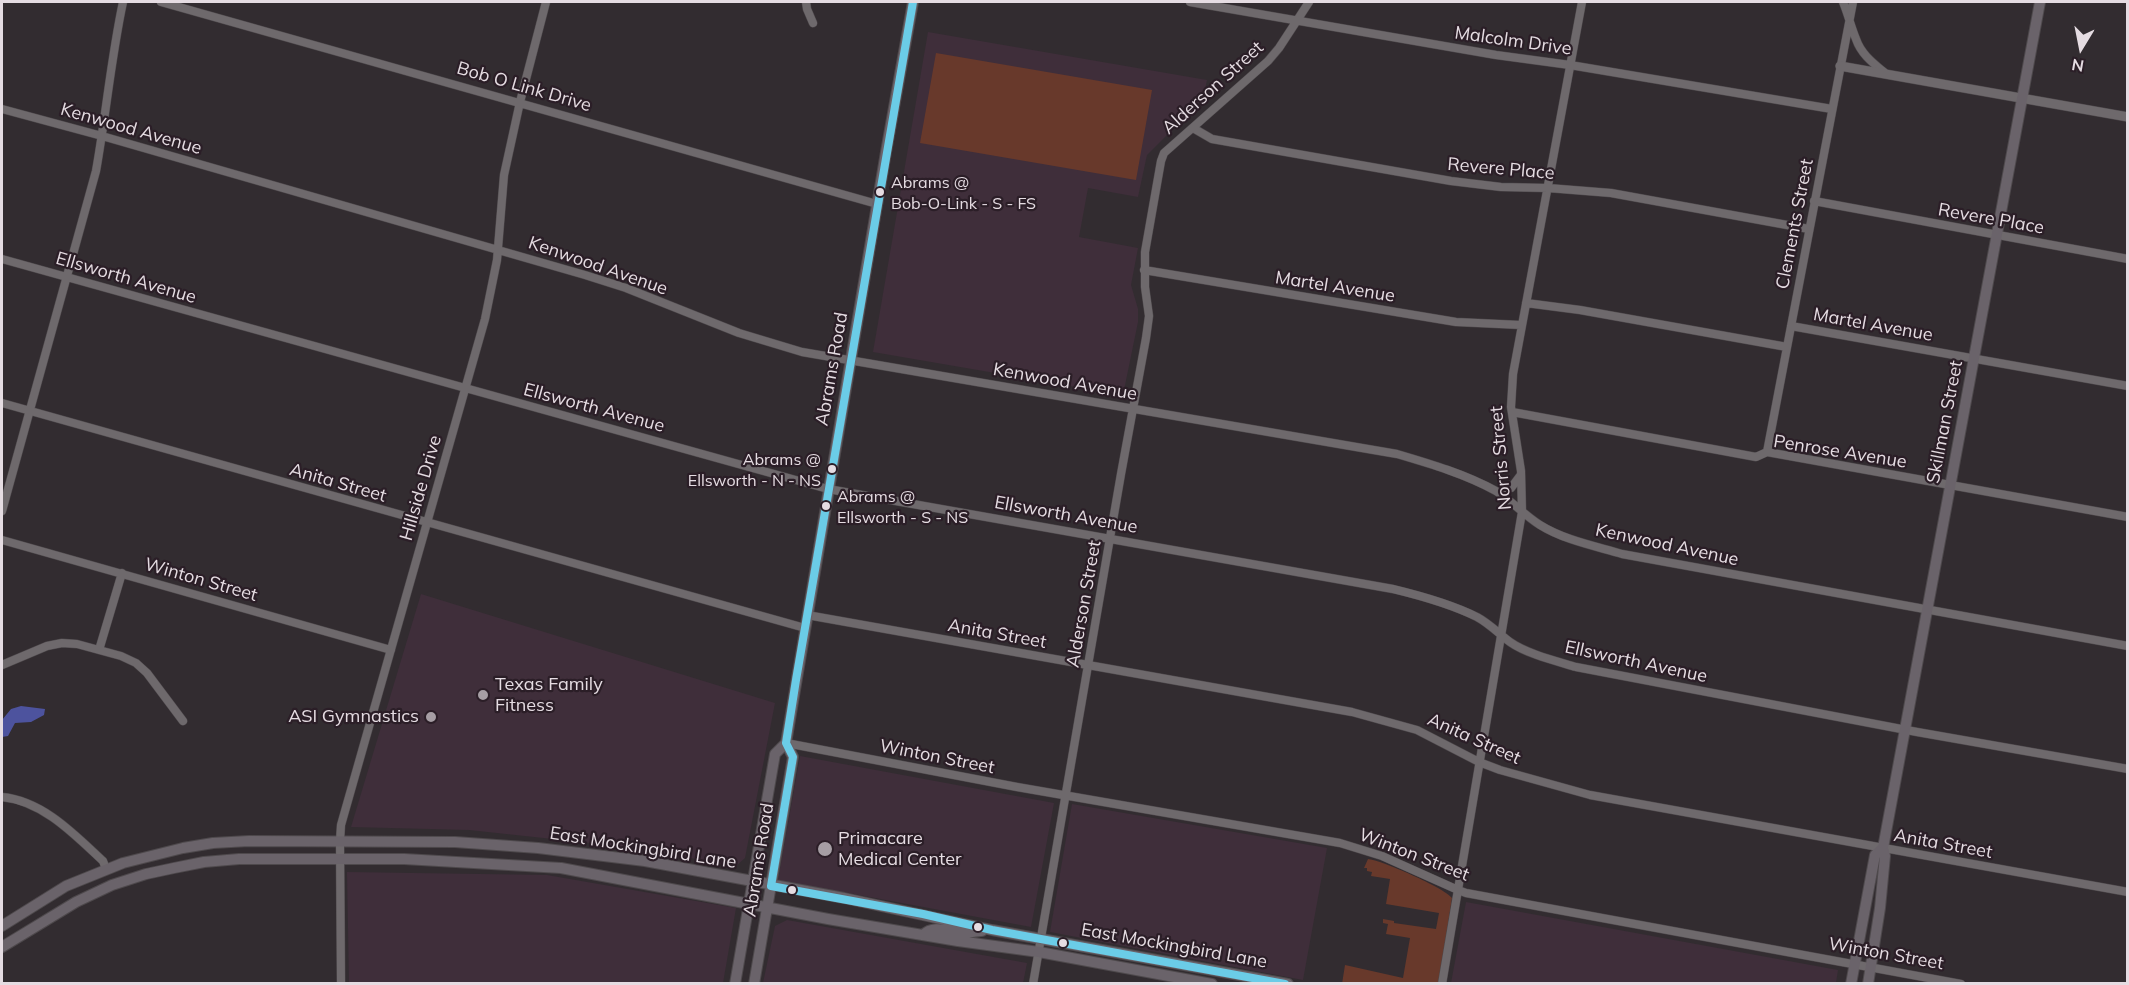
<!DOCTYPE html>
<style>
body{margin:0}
#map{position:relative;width:2129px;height:985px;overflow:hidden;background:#322c30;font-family:Mulish,sans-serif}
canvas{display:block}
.frame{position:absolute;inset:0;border:3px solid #e5dce2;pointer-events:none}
.north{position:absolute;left:2051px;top:18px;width:60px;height:60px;-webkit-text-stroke:4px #2b1e27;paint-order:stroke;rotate:190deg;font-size:16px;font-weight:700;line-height:24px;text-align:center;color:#e5dce2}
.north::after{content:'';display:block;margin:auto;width:21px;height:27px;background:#e5dce2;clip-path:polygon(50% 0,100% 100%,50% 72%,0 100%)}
</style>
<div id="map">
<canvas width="2129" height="985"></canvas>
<div class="frame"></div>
<div class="north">N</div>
</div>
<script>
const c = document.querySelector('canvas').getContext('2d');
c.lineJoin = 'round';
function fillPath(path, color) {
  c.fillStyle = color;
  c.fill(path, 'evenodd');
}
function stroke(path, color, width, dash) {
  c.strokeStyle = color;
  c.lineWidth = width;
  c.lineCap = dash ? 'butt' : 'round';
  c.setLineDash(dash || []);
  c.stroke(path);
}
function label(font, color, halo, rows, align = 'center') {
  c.font = font + ' Mulish,sans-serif';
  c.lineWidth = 4.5;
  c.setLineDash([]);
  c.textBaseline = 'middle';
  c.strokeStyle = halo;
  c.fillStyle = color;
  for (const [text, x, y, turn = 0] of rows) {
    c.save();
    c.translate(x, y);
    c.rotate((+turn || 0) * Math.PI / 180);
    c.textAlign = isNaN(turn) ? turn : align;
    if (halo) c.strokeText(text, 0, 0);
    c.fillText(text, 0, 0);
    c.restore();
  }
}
fillPath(new Path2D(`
 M928 32 1207 80 1203 99 1147 155 1138 197 1088 188 1079 237 1138 248 1131 285 1138 309V322L1123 395 873 352Z
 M421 594 775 703 745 858 735 867 646 849 469 830 351 827Z
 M800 756 1054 803 1031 927 778 880Z
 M1072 804 1327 848 1303 980 1050 932Z
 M347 872 547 875 736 908 723 983H349Z
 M1466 902 1838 970 1836 983H1451Z
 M787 920 1027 963 1023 983H763L775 926Z`), '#3f2e3a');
fillPath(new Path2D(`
 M936 53 1152 90 1136 180 920 143Z
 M1368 859C1381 860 1445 888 1452 898L1439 983 1342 984 1345 965 1403 978 1410 938 1386 934 1388 924 1383 923V919L1394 921V923L1436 929 1439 913 1386 904 1390 879 1371 876 1372 872 1367 871V868H1364Z`), '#68392b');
fillPath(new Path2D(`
 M21 706 45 709 44 715 31 722 15 723 8 736 2 737V720L11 709Z`), '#4d539e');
const minor = new Path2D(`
 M161 2 877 204
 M806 2 807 9 813 23
 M1190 2 1496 55 1570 65 1832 109
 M1843 2C1848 14 1851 27 1856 39 1861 54 1873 63 1885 73
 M2 109 102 136 585 275 626 288 739 333 802 352 1397 454C1431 464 1465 474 1496 491 1512 501 1524 515 1540 525 1564 540 1595 546 1622 554L2128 646
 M1193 128 1212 139 1451 181 1501 187 1548 188 1611 193 1809 229
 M1814 201 2128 259
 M2 259 828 489 1393 589C1422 596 1451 604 1477 617 1490 624 1499 634 1510 642 1527 654 1556 661 1576 667L1917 732 2128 769
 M1144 270 1456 322 1521 325
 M1526 303 1580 310 1787 347
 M1791 326 2128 386
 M2 403 805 628
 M1512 412 1756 457 1767 452 2128 517
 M1767 452 1853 2
 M1498 492 1511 488 1520 476
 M2 511 96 171C106 115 111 58 123 2
 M2 540 391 650
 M807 615 1352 712 1417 730 1479 762 1500 770 1590 795 2128 892
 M99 650 122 573
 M2 665 47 646 62 643 77 644 121 656 136 663 147 673 183 721
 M786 743 1017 787 1340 843 1382 856 1458 890 1466 893 1961 984
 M2 797C43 801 74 834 103 861L106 869
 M341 984 340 841 341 825 485 319 497 260 504 175 520 102 546 2
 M1033 984 1121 474 1146 338 1149 316 1145 287V252L1161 161 1164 153 1268 61 1279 48 1309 2
 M1442 984 1522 512 1521 471 1511 407 1513 374 1582 2`);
const tertiary = new Path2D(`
 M1840 66 2128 117`);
const secondary = new Path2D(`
 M2 926 66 886 123 863 183 848 213 843 249 841 455 842 538 848 645 861 844 898 992 930 1288 984
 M923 935C934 924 948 932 962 933 968 933 976 931 982 931
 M2 947 76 902 112 885 146 874 174 868 204 862 239 859H404L561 868 828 919 958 941 1039 952 1212 984
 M735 984 775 754 786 743 886 152 913 2
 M754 984 793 757 786 743
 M1851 984 1875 855 1883 848
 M1868 984 1880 908 1885 856 1883 848 2040 2`);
stroke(minor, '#4e494c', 9);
stroke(tertiary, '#4e494c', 10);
stroke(secondary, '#4e494c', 12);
stroke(minor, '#6e696c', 8);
stroke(tertiary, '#6e696c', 9);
stroke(secondary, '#6a636a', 10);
stroke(new Path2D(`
 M913 2 796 680 786 743 793 757 771 886 923 914 992 930 1285 984`), '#6bcce7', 8);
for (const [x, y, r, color] of [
 [880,192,5,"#e5dce2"],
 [832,469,5,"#e5dce2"],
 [826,506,5,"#e5dce2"],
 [483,695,6,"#a69ea4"],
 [431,717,6,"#a69ea4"],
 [825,849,8,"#a69ea4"],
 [792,890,5,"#e5dce2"],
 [978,927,5,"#e5dce2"],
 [1063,943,5,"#e5dce2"]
]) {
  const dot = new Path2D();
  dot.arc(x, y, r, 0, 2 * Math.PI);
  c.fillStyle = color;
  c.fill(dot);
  stroke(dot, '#2b1e27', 2);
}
label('16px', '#e5dce2', '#2b1e27', [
 ["Abrams @",891,183],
 ["Bob-O-Link - S - FS",891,204],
 ["Abrams @",821,460,"right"],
 ["Ellsworth - N - NS",821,481,"right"],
 ["Abrams @",837,497],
 ["Ellsworth - S - NS",837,518]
], 'left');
label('18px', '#e5dce2', '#2b1e27', [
 ["Malcolm Drive",1513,41,8],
 ["Bob O Link Drive",524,87,16],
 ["Alderson Street",1213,88,-42],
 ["Kenwood Avenue",131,129,16],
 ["Revere Place",1501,169,5],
 ["Revere Place",1991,219,10],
 ["Clements Street",1795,224,-79],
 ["Kenwood Avenue",598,266,19],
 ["Ellsworth Avenue",126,278,16],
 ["Martel Avenue",1335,287,9],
 ["Martel Avenue",1873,325,10],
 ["Abrams Road",832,369,-80],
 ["Kenwood Avenue",1065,382,10],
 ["Ellsworth Avenue",594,408,15],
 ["Skillman Street",1945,422,-79],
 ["Penrose Avenue",1840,452,9],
 ["Norris Street",1501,458,-95],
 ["Anita Street",338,483,16],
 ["Hillside Drive",421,488,-74],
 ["Ellsworth Avenue",1066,515,10],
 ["Kenwood Avenue",1667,545,12],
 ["Winton Street",201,580,16],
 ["Alderson Street",1084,604,-80],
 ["Anita Street",997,634,10],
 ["Ellsworth Avenue",1636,662,12],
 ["Anita Street",1474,739,24],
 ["Winton Street",937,757,11],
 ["Anita Street",1943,844,10],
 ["East Mockingbird Lane",643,848,9],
 ["Winton Street",1414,855,21],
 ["Abrams Road",759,860,-81],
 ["East Mockingbird Lane",1174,946,10],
 ["Winton Street",1886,954,10]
]);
label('18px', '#e5dce2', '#2b1e27', [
 ["Texas Family",495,685],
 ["Fitness",495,706],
 ["ASI Gymnastics",419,717,"right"],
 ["Primacare",838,839],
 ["Medical Center",838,860]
], 'left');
</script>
